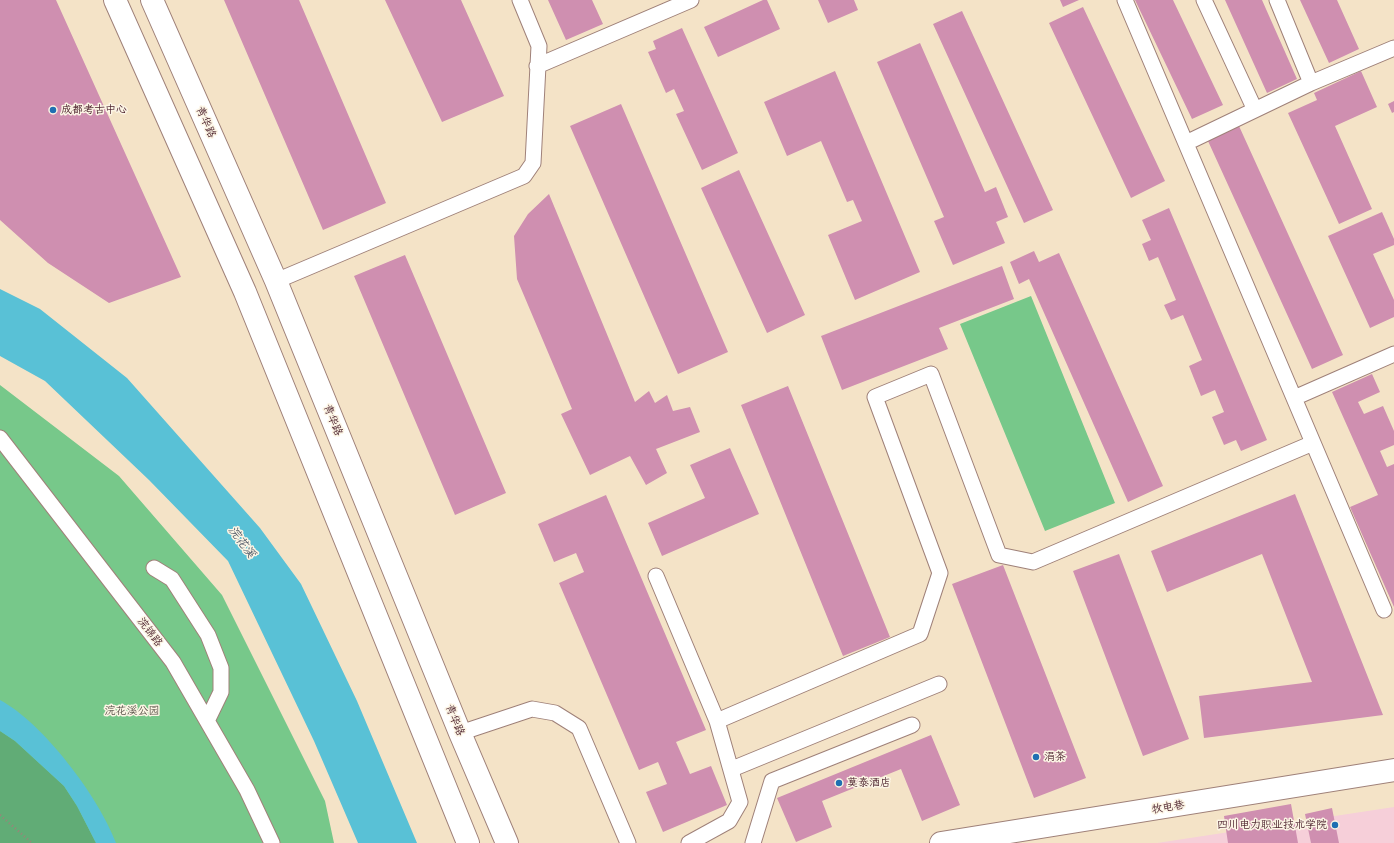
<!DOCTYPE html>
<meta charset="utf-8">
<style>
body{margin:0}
canvas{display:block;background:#f4e3c7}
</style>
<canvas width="1394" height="843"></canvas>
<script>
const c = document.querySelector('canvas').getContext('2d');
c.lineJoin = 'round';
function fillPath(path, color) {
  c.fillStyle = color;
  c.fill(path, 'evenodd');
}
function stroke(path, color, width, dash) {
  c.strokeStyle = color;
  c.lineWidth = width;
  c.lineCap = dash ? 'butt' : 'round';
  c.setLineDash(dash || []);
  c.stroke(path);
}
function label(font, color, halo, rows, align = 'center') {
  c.font = font + ' Mali,"LXGW WenKai TC",sans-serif';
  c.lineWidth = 3;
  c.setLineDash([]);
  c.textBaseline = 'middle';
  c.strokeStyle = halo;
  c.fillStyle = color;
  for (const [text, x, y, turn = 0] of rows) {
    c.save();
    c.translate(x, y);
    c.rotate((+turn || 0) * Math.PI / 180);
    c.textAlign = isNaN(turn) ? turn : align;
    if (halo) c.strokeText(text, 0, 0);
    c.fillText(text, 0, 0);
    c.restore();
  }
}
fillPath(new Path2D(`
 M1394 807V843H1157Z`), '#f6cfd9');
fillPath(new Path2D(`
 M1031 296 1115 503 1045 531 960 324Z
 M0 385 119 476 222 595 325 801 334 843H0Z`), '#77c88a');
fillPath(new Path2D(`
 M0 731 15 741 64 786 77 806 96 843H0Z`), '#61ac76');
fillPath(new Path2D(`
 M0 289 40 309 127 378 260 528 301 584 357 701 417 843H358L314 741 228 561 149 480 45 381 0 356Z
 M0 700C43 723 99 797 116 843H96L77 806 64 786 15 741 0 731Z`), '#59c1d6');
fillPath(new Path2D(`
 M0 0H56L181 277 109 303 48 263 0 220Z
 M224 0H299L386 203 323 230Z
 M385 0H461L504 96 442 122Z
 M548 0H592L603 24 566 40Z
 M763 0H767L780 29 718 57 704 27Z
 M818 0H854L858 10 828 23Z
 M1060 0H1079L1063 7Z
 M1135 0H1173L1223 105 1192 119Z
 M1225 0H1262L1297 79 1267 93Z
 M1300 0H1337L1359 49 1329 63Z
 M1083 7 1165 181 1131 198 1049 23Z
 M962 11 1053 210 1024 223 933 24Z
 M682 28 738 153 702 170 676 114 684 111 674 89 666 93 648 52 656 49 653 41Z
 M920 43 985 192 996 187 1008 217 996 222 1005 243 953 265 934 221 944 217 877 62Z
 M835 71 920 272 855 300 828 235 862 221 853 200 847 202 821 141 787 156 764 102Z
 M1361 71 1377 107 1335 126 1372 209 1339 224 1288 113 1317 100 1314 93Z
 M1394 101V112L1392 113 1388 104Z
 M621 104 728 352 678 374 570 126Z
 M1239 126 1343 355 1312 369 1208 141Z
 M739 170 805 315 767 333 701 188Z
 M549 194 635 402 649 391 655 403 667 395 673 411 690 407 700 432 656 449 667 473 646 485 630 456 590 475 561 414 572 409 517 279 514 236 528 214Z
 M1169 208 1267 440 1241 451 1236 440 1224 445 1212 417 1224 412 1215 390 1201 396 1189 366 1202 360 1183 315 1171 320 1164 305 1176 300 1158 257 1149 261 1142 244 1151 240 1142 220Z
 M1382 212 1394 239V245L1373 254 1394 300V317L1370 328 1328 236Z
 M1034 251 1039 262 1059 253 1163 486 1128 502 1029 279 1019 284 1010 262Z
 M405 255 506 493 455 515 354 276Z
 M1002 266 1014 299 939 328 948 349 842 390 821 336Z
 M1372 374 1380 392 1358 402 1364 414 1383 406 1394 431V445L1380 451 1387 467 1394 464V607L1350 507 1378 495 1332 392Z
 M788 386 890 637 843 656 741 405Z
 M730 448 759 514 662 556 648 523 705 498 690 465Z
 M1295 494 1383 715 1204 738 1199 696 1312 682 1262 554 1167 592 1151 551Z
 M606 495 706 730 676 742 690 774 711 766 727 805 663 832 646 792 667 784 658 762 639 770 559 583 584 572 576 553 554 562 538 524Z
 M1119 554 1189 739 1143 756 1073 571Z
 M1003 565 1086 778 1034 798 952 584Z
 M931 735 960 805 922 821 901 769 822 801 832 827 796 842 777 798Z
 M1291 804 1298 843H1228L1224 816Z
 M1332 808 1339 843H1311L1305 814Z`), '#cf8fb0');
const lane = new Path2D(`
 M1125 0 1384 610
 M1204 0 1255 110
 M1277 0 1311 83
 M537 66 691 0
 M1186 143 1311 83 1394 48
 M276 281 524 176 533 163 539 46 520 0
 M1294 398 1394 354
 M0 438 173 662 247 790 272 843
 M154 568 172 579 208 635 221 668V692L207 721
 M656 576 717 721 740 802 729 821 689 843
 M717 721 920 634 940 573 875 397 931 374 999 555 1033 562 1313 443
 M460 733 532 709 555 713 579 728 628 843
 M732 769 939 684
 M753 843 772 781 912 725`);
const street = new Path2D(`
 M941 843 1394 770`);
const secondary = new Path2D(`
 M115 0 245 292 468 843
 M152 0 276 281 460 733 507 843`);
stroke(lane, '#9f8179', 17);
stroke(street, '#9f8179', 24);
stroke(secondary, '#9f8179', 24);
stroke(new Path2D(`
 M0 815 32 843`), '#9f8179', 2.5, [1, 3]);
stroke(lane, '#fff', 15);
stroke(street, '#fff', 22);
stroke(secondary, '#fff', 22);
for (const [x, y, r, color] of [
 [53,110,4,"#1f6fb2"],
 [1036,757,4,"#1f6fb2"],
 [839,783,4,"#1f6fb2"],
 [1335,825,4,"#1f6fb2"]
]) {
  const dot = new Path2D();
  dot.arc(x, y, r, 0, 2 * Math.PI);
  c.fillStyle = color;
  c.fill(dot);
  stroke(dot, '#fcf5e5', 1.5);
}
label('11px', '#4a1f2b', '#fcf5e5', [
 ["成都考古中心",61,110],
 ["涓茶",1044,757],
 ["莫泰酒店",847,783],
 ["四川电力职业技术学院",1327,825,"right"]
], 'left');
label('11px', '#4a1f2b', '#fcf5e5', [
 ["青华路",206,122,66],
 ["青华路",333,420,68],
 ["浣锦路",150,632,52],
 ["青华路",455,720,68],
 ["牧电巷",1168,807,-9]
]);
label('11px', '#585248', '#fcf5e5', [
 ["浣花溪公园",132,711]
]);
label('italic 12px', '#4f5867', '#fcf5e5', [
 ["浣花溪",242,542,53]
]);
</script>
